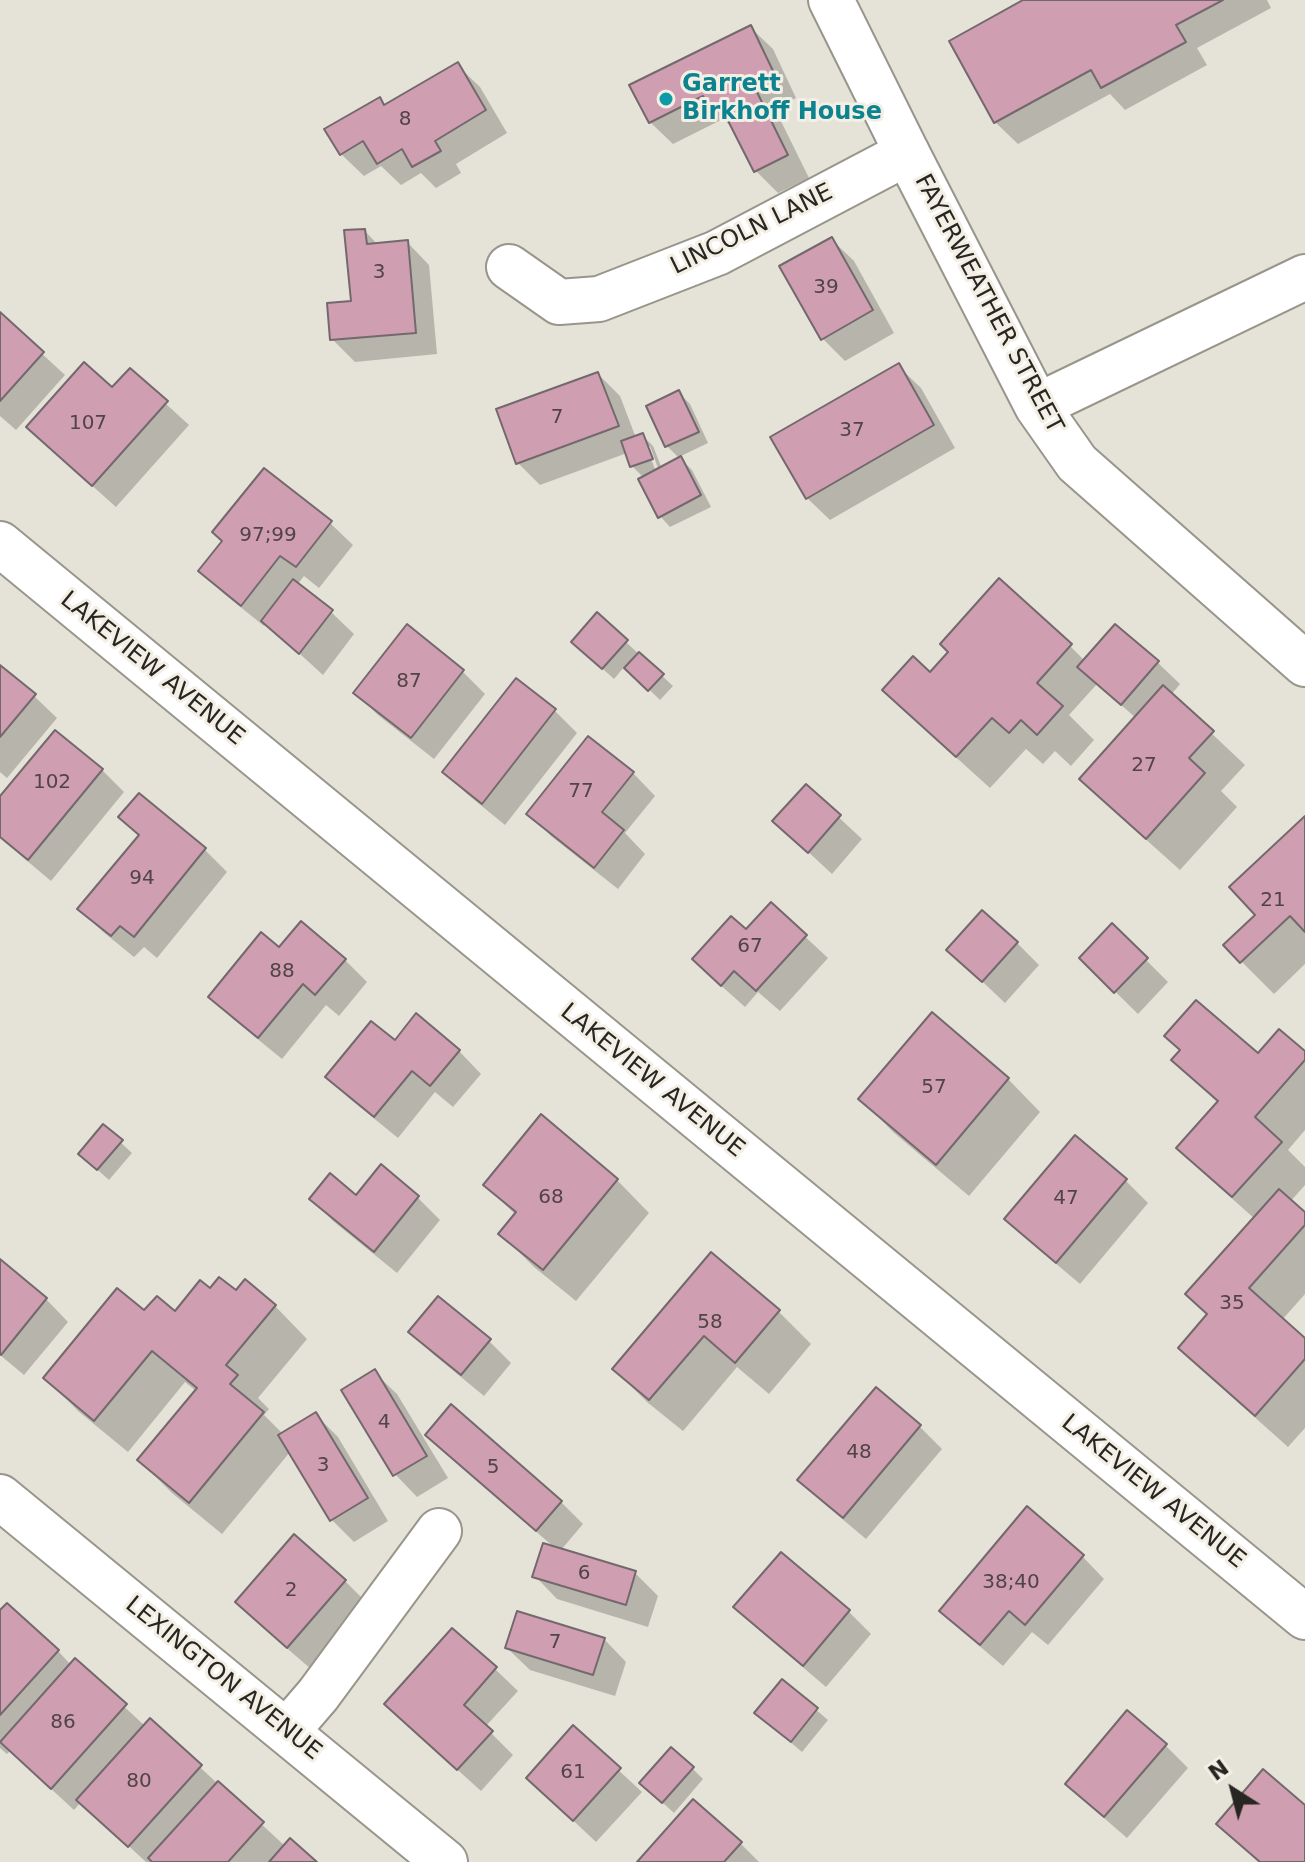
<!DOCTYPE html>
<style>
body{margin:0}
#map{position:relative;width:1305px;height:1862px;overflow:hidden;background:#e5e2d8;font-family:"DejaVu Sans",sans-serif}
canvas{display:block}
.north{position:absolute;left:1193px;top:1750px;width:80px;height:80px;-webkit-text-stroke:6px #f3efe5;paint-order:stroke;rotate:324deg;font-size:22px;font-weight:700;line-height:32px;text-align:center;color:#272622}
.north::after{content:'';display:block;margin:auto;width:28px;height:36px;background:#272622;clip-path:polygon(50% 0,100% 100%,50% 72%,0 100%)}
</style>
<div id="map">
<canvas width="1305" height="1862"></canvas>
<div class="north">N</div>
</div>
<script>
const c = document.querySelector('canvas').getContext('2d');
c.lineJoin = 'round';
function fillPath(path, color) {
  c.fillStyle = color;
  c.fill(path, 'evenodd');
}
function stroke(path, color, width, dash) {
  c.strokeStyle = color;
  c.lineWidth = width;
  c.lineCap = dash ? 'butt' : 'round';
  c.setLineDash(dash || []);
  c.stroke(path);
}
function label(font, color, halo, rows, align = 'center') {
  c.font = font + ' "DejaVu Sans",sans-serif';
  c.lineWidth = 6;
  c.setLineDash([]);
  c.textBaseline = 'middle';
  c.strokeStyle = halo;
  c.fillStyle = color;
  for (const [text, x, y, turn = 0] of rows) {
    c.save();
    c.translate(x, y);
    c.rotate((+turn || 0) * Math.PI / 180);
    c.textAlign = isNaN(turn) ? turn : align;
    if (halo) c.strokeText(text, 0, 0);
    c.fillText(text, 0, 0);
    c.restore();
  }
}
fillPath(new Path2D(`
 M1028 0H1267L1271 8 1197 48 1207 65 1125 110 1110 94 1018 144 995 122Z
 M750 27 773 49 796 98 775 109 809 178 778 193 756 171 734 129 723 119 673 144 650 122Z
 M457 65 480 87 507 133 456 164 461 173 436 188 421 173 401 185 381 166 364 176 341 154 327 130 379 100 386 107Z
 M365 231 378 245 407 242 429 265 437 354 355 362 332 339 353 303Z
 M831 239 854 261 894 333 845 361 823 339Z
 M0 315 65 375 16 430 0 416Z
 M898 366 921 388 955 448 830 520 807 498Z
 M130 371 189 425 116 507 51 449Z
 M598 374 620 396 636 438 642 435 653 446 662 469 680 459 667 446 649 407 679 393 690 404 708 443 679 457 692 470 711 507 670 527 660 516 644 478 632 466 627 453 540 485 518 463ZM646 446H650L658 468 655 469Z
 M330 523 353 545 319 588 304 576 297 585 331 612 354 634 323 675 267 624 264 626 223 593 201 571Z
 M597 615 673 686 660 700 625 666 614 679 584 652Z
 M407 627 463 672 485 694 434 759 378 715 355 693Z
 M1070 646 1085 661 1157 662 1180 684 1171 695 1245 765 1221 791 1237 807 1180 870 1114 811 1082 779 1136 718 1097 684 1069 715 1094 740 1071 766 1055 751 1043 764 1026 749 990 788 917 722 884 690 931 675Z
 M0 668 34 696 57 718 7 778 0 772Z
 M517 680 555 711 577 733 505 825 467 794 444 772Z
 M102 770 124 792 51 881 0 838V800Z
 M633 773 655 796 625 833 645 854 618 889 551 836 529 814Z
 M806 787 862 839 832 874 775 821Z
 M139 795 205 850 227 872 157 958 144 947 134 957 102 931 80 909 140 837 120 817Z
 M1305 819V964L1274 994 1241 961 1257 915Z
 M771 905 828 958 780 1011 758 992 745 1007 717 982 747 932Z
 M1112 926 1168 982 1138 1014 1081 958Z
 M1017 943 1039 965 1005 1003 949 950Z
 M279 950 345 960 367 982 339 1016 326 1005 282 1059 233 1019 211 997Z
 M417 1016 459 1051 481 1074 453 1107 435 1092 398 1138 350 1099 328 1077 395 1042Z
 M1305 1054V1130L1288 1150 1305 1167V1185L1290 1202 1305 1215V1294L1282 1320 1305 1340V1428L1288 1447 1213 1380 1180 1348 1209 1315 1255 1219 1211 1180 1179 1147 1218 1103 1173 1060Z
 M1008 1079 1040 1112 969 1196 893 1132 861 1099Z
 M104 1127 132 1153 109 1180 91 1164Z
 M1076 1138 1126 1181 1148 1203 1080 1284 1029 1241 1007 1219Z
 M381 1167 418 1198 440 1220 397 1273 333 1221 311 1198H356Z
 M617 1180 649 1213 576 1301 534 1267 501 1234 516 1215 485 1185Z
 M712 1255 778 1311 811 1344 769 1394 737 1367 683 1431 647 1402 614 1369Z
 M0 1262 46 1299 68 1322 24 1375 0 1355Z
 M210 1291 237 1293 275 1306 307 1339 258 1398 269 1409 264 1415 283 1434 315 1414 338 1437 388 1521 354 1542 331 1519 290 1452 222 1534 172 1493 139 1460 196 1391 185 1382 128 1452 78 1411 46 1378 145 1313 175 1314Z
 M411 1332 489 1341 511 1363 484 1396 433 1354Z
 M374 1372 397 1394 448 1478 417 1497 395 1474Z
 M876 1390 920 1427 942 1449 866 1539 822 1502 800 1480Z
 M427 1435 561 1502 583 1524 561 1550 635 1573 658 1596 648 1627 557 1599 535 1576 555 1548 450 1457Z
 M294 1537 345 1581 367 1603 311 1669 260 1625 238 1602Z
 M781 1555 849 1612 871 1634 826 1687 758 1629 736 1607Z
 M1082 1556 1104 1579 1048 1645 1032 1632 1003 1666 964 1633 941 1610Z
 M0 1613 58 1651 71 1665 75 1661 145 1726 150 1721 285 1846 314 1862H146L81 1802 74 1810 10 1751 7 1754 0 1748Z
 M604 1639 626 1662 615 1696 530 1670 507 1648Z
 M495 1669 518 1691 485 1727 513 1755 481 1791 409 1726Z
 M782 1681 828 1720 802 1752 756 1713Z
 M573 1728 642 1792 596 1842 528 1778Z
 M1165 1745 1188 1768 1127 1838 1090 1806 1067 1784Z
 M692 1768 703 1779 674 1813 653 1794Z
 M1305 1807V1862H1258L1219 1824Z
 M740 1843 759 1862H639Z`), '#0003');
const building = new Path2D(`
 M1023 0H1223L1176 25 1186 42 1101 88 1091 70 994 123 949 41Z
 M751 25 775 75 754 86 788 155 754 172 719 103 710 108 703 96 649 123 629 85Z
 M458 62 486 110 435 141 441 151 412 167 402 149 377 164 363 141 340 155 324 129 380 97 384 105Z
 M365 229 367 244 408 240 416 333 330 340 327 303 351 301 344 230Z
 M832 237 873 310 821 340 779 266Z
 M0 312 44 352 0 401Z
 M84 362 112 387 130 368 168 401 92 486 26 427Z
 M899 363 934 425 806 499 770 437Z
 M598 372 619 426 516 464 496 409Z
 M679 390 699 432 665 447 646 406Z
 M643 433 653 459 630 467 621 441Z
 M681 456 701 495 658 518 638 479Z
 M264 468 332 521 296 567 280 556 241 606 198 571 222 541 212 532Z
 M999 578 1072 644 1037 683 1063 706 1037 735 1021 720 1009 733 992 718 956 757 882 690 913 656 930 672 948 652 940 644Z
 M293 579 333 610 299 654 261 621Z
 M597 612 628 640 602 669 571 642Z
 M407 624 464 670 411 738 353 693Z
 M1115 624 1159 661 1121 705 1077 667Z
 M639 652 664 674 648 691 624 668Z
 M0 665 36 694 0 737Z
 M516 678 556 709 482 804 442 772Z
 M1163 685 1214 731 1189 758 1205 773 1146 839 1079 779Z
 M55 730 103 769 28 860 0 837V796Z
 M588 736 634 772 602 812 624 830 594 868 526 814Z
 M806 784 841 815 808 853 772 821Z
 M139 793 206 848 134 937 120 926 111 936 77 909 139 835 118 817Z
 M1305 816V932L1290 916 1240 963 1223 945 1255 915 1229 887Z
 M771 902 807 935 756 991 734 971 721 986 692 959 731 916 746 929Z
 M982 910 1018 942 982 982 946 950Z
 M301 921 346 959 315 995 303 984 258 1038 208 997 261 932 279 947Z
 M1112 923 1148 958 1114 993 1079 958Z
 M1196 1000 1258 1053 1279 1029 1305 1051V1060L1255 1117 1282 1142 1232 1197 1176 1148 1218 1101 1171 1060 1180 1050 1164 1036Z
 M932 1012 1009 1078 936 1165 858 1099Z
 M416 1013 460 1050 430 1086 412 1071 374 1117 325 1077 371 1021 395 1040Z
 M541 1114 618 1179 543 1270 498 1234 516 1212 483 1185Z
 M103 1124 123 1140 97 1170 78 1154Z
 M1075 1135 1127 1179 1056 1263 1004 1219Z
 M381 1164 419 1196 374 1252 309 1199 330 1173 356 1195Z
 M1279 1189 1305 1212V1225L1249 1288 1305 1338V1359L1255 1416 1178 1348 1207 1314 1185 1294Z
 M711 1252 780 1310 735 1363 704 1336 649 1400 612 1369Z
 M0 1259 47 1298 1 1355 0 1354Z
 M219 1277 236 1290 245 1279 276 1305 226 1365 238 1375 230 1384 264 1412 189 1503 137 1460 197 1388 152 1351 94 1421 43 1378 117 1288 144 1310 157 1296 175 1311 200 1280 210 1288Z
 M438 1296 491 1339 461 1375 408 1332Z
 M375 1369 427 1456 393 1476 341 1390Z
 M876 1387 921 1425 843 1518 797 1480Z
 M451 1404 562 1501 536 1531 425 1435Z
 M316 1412 368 1498 330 1521 278 1435Z
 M1027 1506 1084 1555 1025 1625 1009 1611 980 1645 939 1611Z
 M294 1534 346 1580 287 1648 235 1602Z
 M543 1543 636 1571 626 1605 532 1577Z
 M781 1552 850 1610 803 1666 733 1607Z
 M7 1603 59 1650 0 1715V1610Z
 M517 1611 605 1638 593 1675 505 1648Z
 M452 1628 497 1667 464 1705 493 1731 457 1770 384 1704Z
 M75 1658 127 1704 51 1789 0 1742Z
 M782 1679 818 1708 791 1742 754 1713Z
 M1127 1710 1167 1744 1104 1817 1065 1784Z
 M150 1718 202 1765 128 1847 76 1800Z
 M573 1725 621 1768 573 1821 526 1778Z
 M671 1747 694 1767 662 1803 639 1783Z
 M1263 1769 1305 1805V1862H1260L1216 1824Z
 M218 1781 264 1822 228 1862H152L148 1858Z
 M693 1799 742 1842 724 1862H637Z
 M290 1838 317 1862H269Z`);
fillPath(building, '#cf9eb1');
stroke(building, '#73696d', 2);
const minor = new Path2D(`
 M509 267 559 302 599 299 717 253 907 153
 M0 544 1305 1617
 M0 1497 445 1862
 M287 1731 318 1695 439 1531`);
const tertiary = new Path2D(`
 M831 0 907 153 1037 406 1077 463 1305 664
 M1037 406 1305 277`);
stroke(minor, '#98958b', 48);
stroke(tertiary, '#98958b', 48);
stroke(minor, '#fff', 44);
stroke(tertiary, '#fff', 44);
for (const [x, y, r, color] of [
 [666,99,8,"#0f9aa8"]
]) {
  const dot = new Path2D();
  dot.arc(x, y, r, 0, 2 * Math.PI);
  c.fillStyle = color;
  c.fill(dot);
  stroke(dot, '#f3efe5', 3);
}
label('20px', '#514446', null, [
 ["8",405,120],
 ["3",379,273],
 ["39",826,288],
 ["7",557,418],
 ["107",88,424],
 ["37",852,431],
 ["97;99",268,536],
 ["87",409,682],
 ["27",1144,766],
 ["102",52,783],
 ["77",581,792],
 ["94",142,879],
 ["21",1273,901],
 ["67",750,947],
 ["88",282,972],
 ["57",934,1088],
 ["68",551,1198],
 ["47",1066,1199],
 ["35",1232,1304],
 ["58",710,1323],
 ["4",384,1423],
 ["48",859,1453],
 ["3",323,1466],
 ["5",493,1468],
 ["6",584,1574],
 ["38;40",1011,1583],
 ["2",291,1591],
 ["7",555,1643],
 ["86",63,1723],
 ["61",573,1773],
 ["80",139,1782]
]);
label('bold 24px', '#0d838f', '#f3efe5', [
 ["Garrett",682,85],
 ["Birkhoff House",682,113]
], 'left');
label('24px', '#272622', '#f3efe5', [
 ["LINCOLN LANE",752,230,-26],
 ["FAYERWEATHER STREET",988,304,62],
 ["LAKEVIEW AVENUE",152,669,39],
 ["LAKEVIEW AVENUE",652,1081,39],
 ["LAKEVIEW AVENUE",1153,1492,39],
 ["LEXINGTON AVENUE",223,1679,39]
]);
</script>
